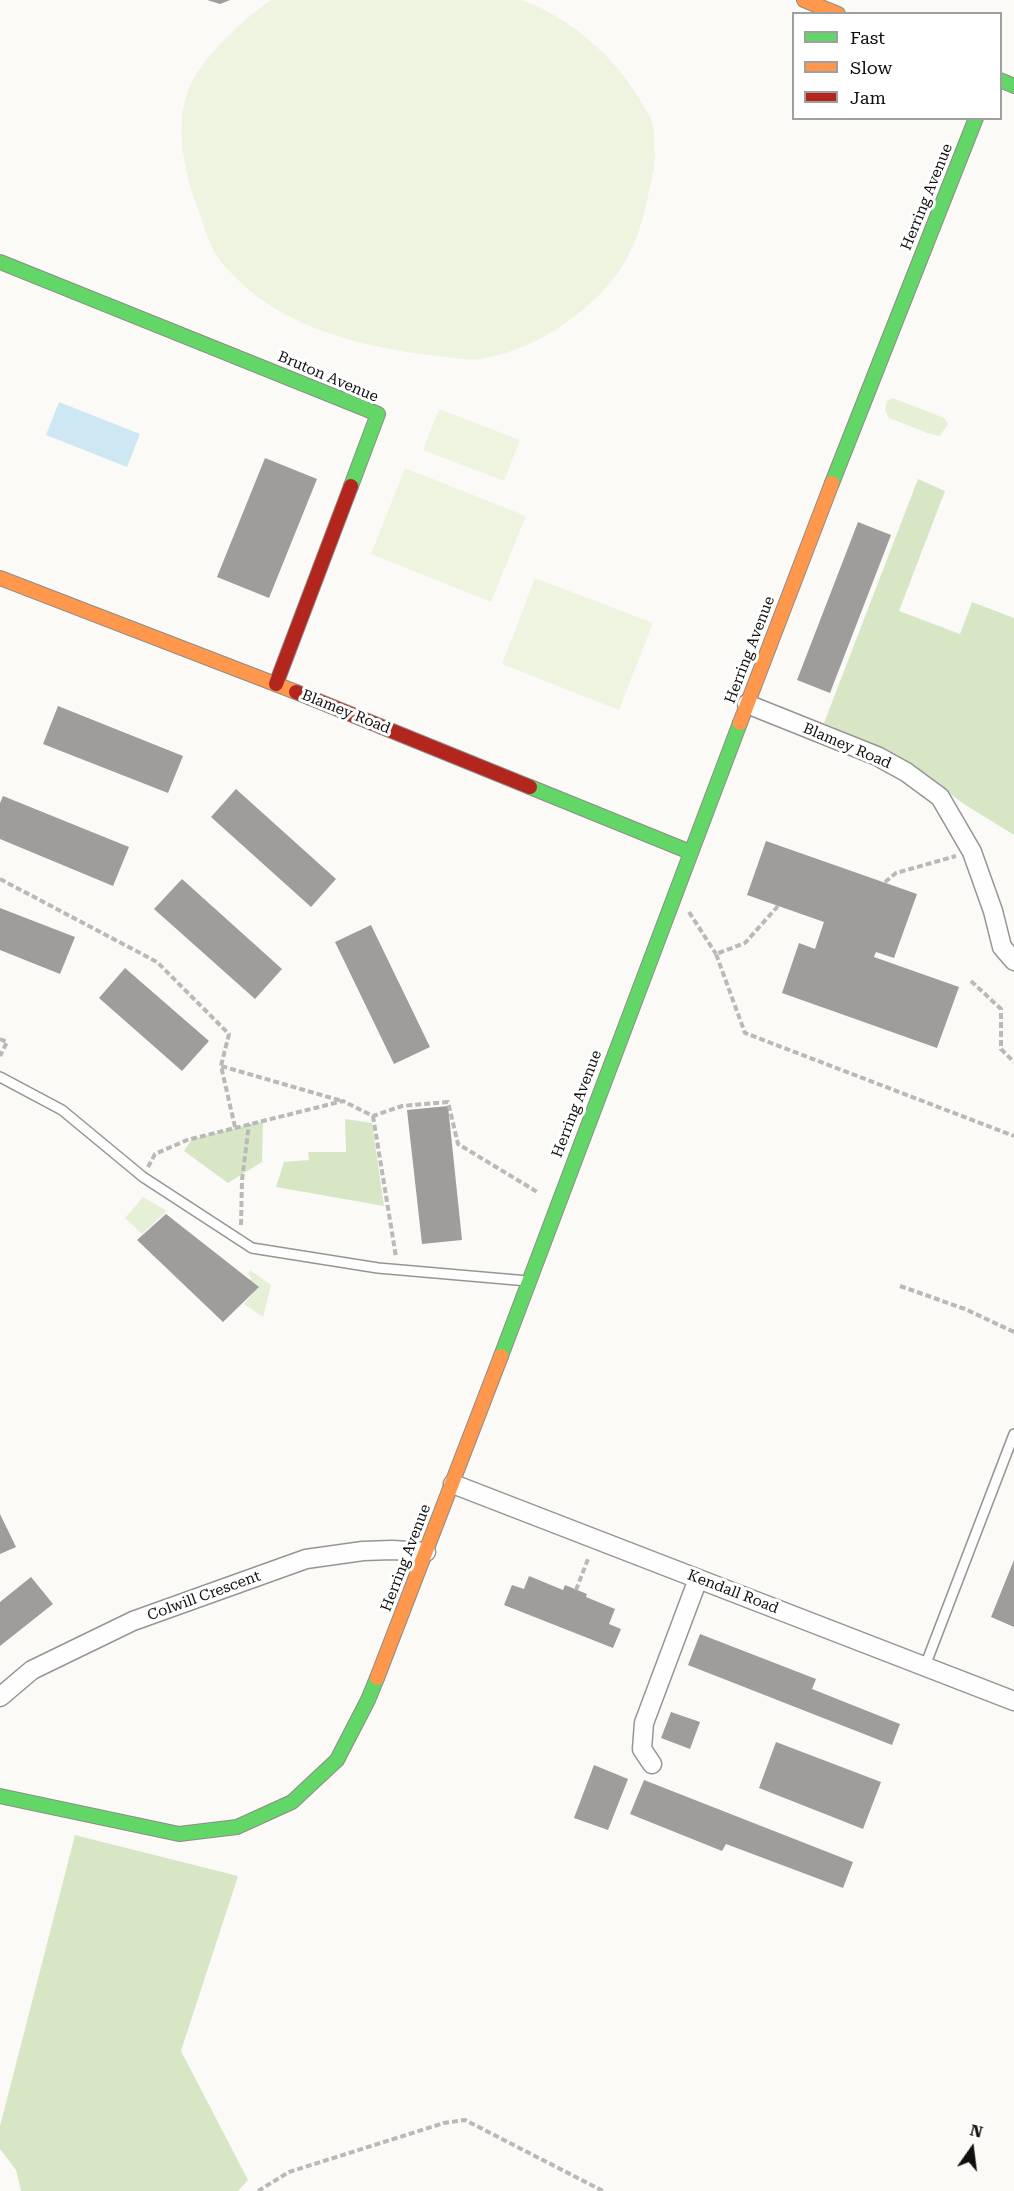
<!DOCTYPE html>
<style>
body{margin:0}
#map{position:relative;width:1014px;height:2191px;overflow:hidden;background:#fbfaf6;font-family:"Roboto Serif",serif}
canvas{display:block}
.legend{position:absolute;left:792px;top:12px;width:210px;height:108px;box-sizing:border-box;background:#fff;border:2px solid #9f9f9f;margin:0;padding:8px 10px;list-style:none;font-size:18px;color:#101010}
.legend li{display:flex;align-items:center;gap:12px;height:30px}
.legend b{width:30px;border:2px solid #9f9f9f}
.north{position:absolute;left:942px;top:2119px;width:60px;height:60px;-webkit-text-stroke:4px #fff;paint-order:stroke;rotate:14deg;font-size:16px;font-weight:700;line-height:24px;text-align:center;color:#101010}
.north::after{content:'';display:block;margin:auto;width:21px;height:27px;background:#101010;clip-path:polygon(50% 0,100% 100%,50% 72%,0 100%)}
</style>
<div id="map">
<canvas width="1014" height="2191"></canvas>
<ul class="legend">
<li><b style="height:8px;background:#63d668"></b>Fast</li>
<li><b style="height:8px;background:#ff974d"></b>Slow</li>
<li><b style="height:8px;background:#b3261e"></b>Jam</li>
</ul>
<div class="north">N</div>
</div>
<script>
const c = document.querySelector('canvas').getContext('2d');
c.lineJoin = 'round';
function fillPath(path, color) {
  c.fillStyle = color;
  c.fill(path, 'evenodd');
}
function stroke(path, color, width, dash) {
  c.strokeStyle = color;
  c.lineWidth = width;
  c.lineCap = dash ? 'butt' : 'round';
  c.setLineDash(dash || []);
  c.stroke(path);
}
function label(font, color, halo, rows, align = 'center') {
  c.font = font + ' "Roboto Serif",serif';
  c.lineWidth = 6;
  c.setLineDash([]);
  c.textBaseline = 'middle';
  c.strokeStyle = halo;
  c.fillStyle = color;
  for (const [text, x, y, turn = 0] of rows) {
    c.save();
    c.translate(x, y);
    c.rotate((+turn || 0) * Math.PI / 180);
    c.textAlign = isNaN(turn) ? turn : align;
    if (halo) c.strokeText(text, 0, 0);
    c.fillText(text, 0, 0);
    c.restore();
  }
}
fillPath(new Path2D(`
 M893 398 944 418 948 424 940 436 930 434 889 418 885 410 887 401Z
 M143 1197 167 1211 142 1234 125 1218Z
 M250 1270 271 1285 263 1317 244 1304 253 1293 243 1284 252 1279 248 1274Z`), '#e6f0d7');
fillPath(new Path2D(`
 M918 479 945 491 899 611 960 634 972 602 1014 618V835L964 804 898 756 824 723Z
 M345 1119 372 1123 384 1206 276 1187 284 1162 309 1160 308 1152H346Z
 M263 1121 262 1162 228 1183 184 1151 192 1139Z
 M75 1835 238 1876 181 2051 248 2180 238 2191H21L16 2170 0 2149V2126Z`), '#d7e7c6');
fillPath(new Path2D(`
 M271 0H522C570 18 616 57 641 102 644 108 650 115 652 121 655 131 654 144 655 154 656 165 652 176 650 186 642 229 631 263 600 294 568 326 527 351 481 359 468 361 451 357 438 356 370 349 285 329 236 278 229 271 220 262 215 253 208 241 204 225 199 212 185 177 175 130 187 93 198 61 243 19 271 0Z
 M439 409 520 440 504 481 423 450Z
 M405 468 526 516 491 602 371 554Z
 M535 578 653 623 619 710 502 664Z`), '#eff4e1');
fillPath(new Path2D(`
 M59 402 140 434 127 467 46 435Z`), '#cee8f3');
fillPath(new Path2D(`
 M207 0H230L220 4Z
 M265 458 317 479 269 598 217 577Z
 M858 522 891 535 830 693 797 680Z
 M58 706 183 756 168 793 43 744Z
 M236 789 336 879 311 907 211 817Z
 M3 796 129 847 113 886 0 839V803Z
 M766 841 917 894 894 958 876 952 874 957 959 987 937 1048 782 993 799 943 815 949 824 922 747 895Z
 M182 879 282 969 255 999 154 909Z
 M0 908 75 937 60 974 0 950Z
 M371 925 430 1047 394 1064 335 942Z
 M125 968 209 1041 182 1071 99 998Z
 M448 1106 462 1240 422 1244 407 1110Z
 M166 1214 259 1287 223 1322 137 1240Z
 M0 1514 16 1547 0 1554Z
 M1014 1560V1627L991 1617Z
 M529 1576 563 1590 565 1585 587 1594 586 1597 615 1609 609 1624 621 1629 613 1648 504 1605 512 1585 524 1589Z
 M31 1577 53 1604 0 1646V1602Z
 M700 1634 816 1679 812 1689 900 1724 892 1745 688 1665Z
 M671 1712 700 1722 690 1749 661 1738Z
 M776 1742 881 1782 863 1829 759 1788Z
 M594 1765 628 1779 608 1830 574 1818Z
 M644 1780 853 1862 843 1888 726 1844 722 1851 630 1814Z`), '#9f9d9b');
const lane = new Path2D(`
 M0 1077 62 1110 143 1177 252 1248 378 1268 528 1281
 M925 1666 1014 1434`);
const street = new Path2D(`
 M747 704 877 756 906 772 940 797 972 852 993 911 1002 947 1014 961
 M453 1484 1014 1701
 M0 1697 32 1670 133 1621 306 1559 363 1551 392 1550 426 1552
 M652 1764 642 1749 644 1723 698 1579`);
const fast = new Path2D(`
 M1000 80 1014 86
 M0 262 378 414 351 486
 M832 483 976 118
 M530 787 690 852
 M501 1356 740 723
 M0 1796 179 1834 237 1827 292 1802 337 1760 368 1700 377 1678`);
const slow = new Path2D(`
 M804 0 838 14
 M0 578 296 692
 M740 723 832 483
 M377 1678 501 1356`);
const jam = new Path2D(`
 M276 684 351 486
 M296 692 530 787`);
stroke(lane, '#969594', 12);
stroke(street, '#969594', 21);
stroke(fast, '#8c8c8a', 16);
stroke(slow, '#8c8c8a', 16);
stroke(jam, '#8c8c8a', 16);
stroke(new Path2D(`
 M0 879 157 962 229 1034 221 1066
 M885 882 896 873 956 856
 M778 906 745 943 716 954 745 1033 1014 1136
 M689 912 716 954
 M971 981 1001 1009V1049L1014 1062
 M0 1039 7 1042 0 1056
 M373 1116 396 1257
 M235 1127 221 1066 342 1101
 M148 1167 155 1154 187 1140 343 1101 373 1116 402 1106 448 1102 458 1144 539 1193
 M241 1225 242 1180 249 1124
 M900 1286 965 1309 1014 1332
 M576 1590 588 1559
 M258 2191 289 2172 444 2123 465 2120 603 2191`), '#b9b9b8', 4, [6, 3]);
stroke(lane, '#fefefe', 9);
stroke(street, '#fefefe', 18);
stroke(fast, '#63d668', 14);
stroke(slow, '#ff974d', 14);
stroke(jam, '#b3261e', 14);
label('15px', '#101010', '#fff', [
 ["Herring Avenue",927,197,-68],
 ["Bruton Avenue",328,377,23],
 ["Herring Avenue",750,650,-69],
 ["Blamey Road",346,712,22],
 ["Blamey Road",847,746,23],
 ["Herring Avenue",577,1104,-69],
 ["Herring Avenue",406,1558,-69],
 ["Kendall Road",733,1592,21],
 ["Colwill Crescent",204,1596,-20]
]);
</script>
